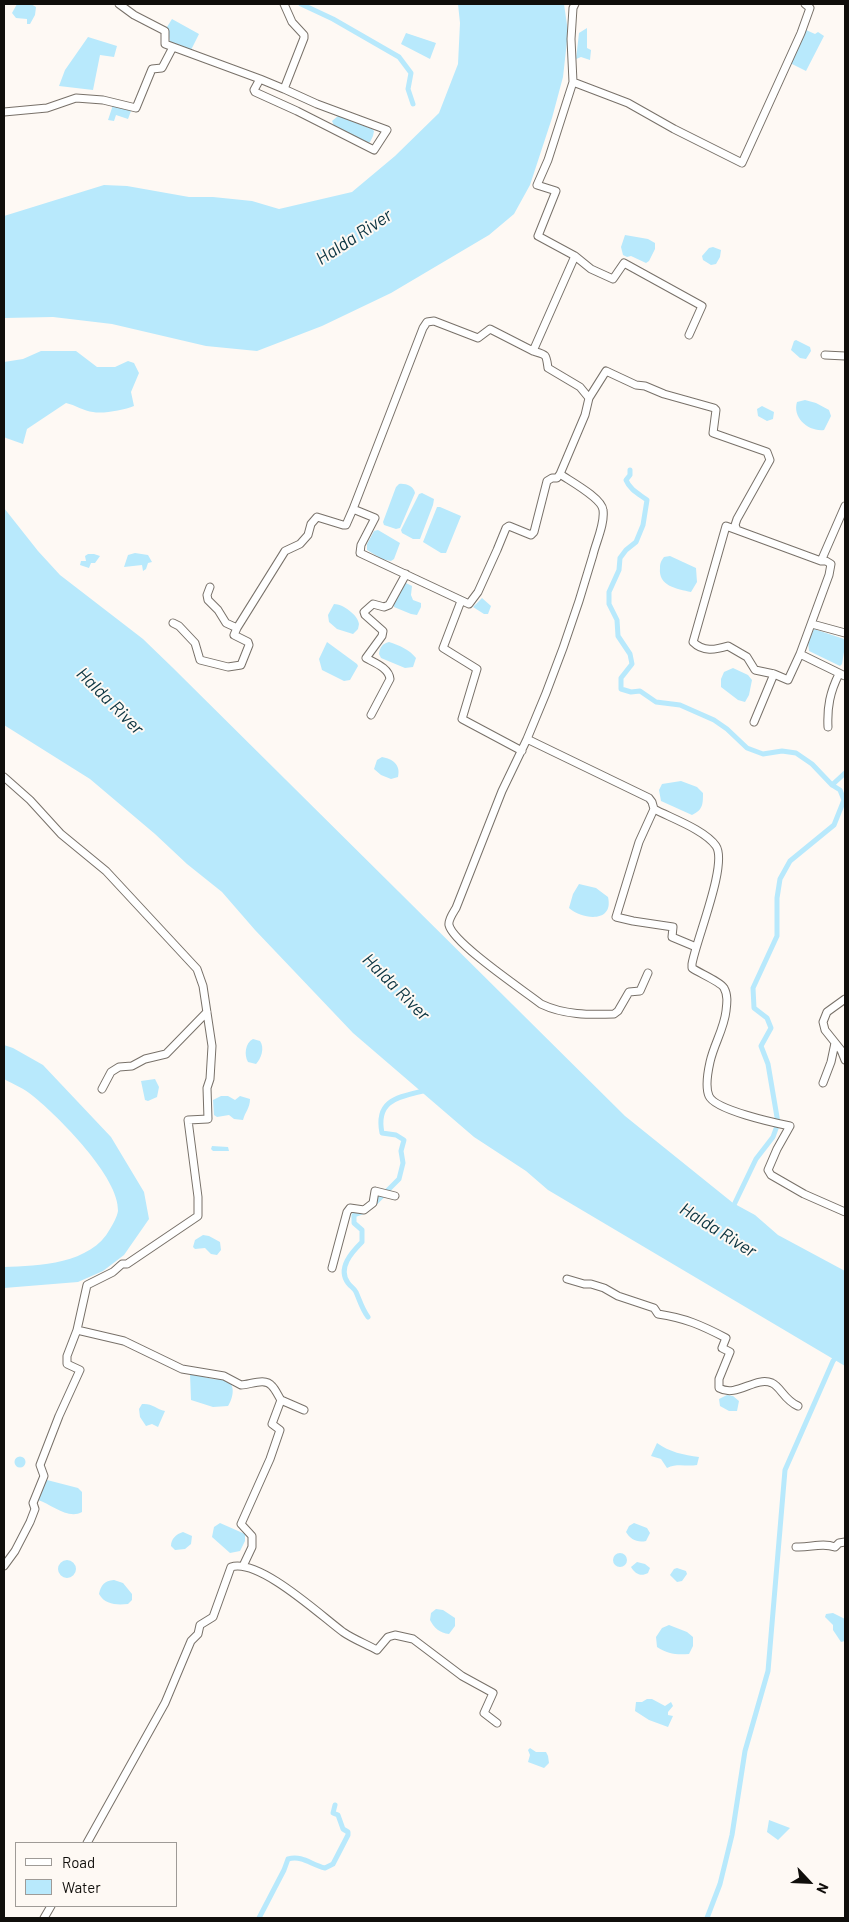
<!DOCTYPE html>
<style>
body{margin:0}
#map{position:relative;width:849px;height:1922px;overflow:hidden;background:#fef9f4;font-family:Barlow,sans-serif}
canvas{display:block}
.frame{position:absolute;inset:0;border:5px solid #100e0b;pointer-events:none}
.legend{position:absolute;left:15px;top:1842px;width:162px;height:65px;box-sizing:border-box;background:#fef9f4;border:1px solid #9f9b97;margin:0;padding:6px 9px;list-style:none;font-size:15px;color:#100e0b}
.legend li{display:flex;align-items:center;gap:10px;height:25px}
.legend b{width:25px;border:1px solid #9f9b97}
.north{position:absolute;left:784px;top:1857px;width:50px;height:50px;-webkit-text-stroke:4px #fef9f4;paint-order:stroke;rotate:115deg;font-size:14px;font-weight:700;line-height:20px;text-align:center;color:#100e0b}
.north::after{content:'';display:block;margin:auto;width:18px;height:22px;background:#100e0b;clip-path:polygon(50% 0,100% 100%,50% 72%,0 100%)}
</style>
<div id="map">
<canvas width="849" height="1922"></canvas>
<div class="frame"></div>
<ul class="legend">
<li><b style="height:6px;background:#fff"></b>Road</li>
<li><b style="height:14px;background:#b8e9fc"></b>Water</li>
</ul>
<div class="north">N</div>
</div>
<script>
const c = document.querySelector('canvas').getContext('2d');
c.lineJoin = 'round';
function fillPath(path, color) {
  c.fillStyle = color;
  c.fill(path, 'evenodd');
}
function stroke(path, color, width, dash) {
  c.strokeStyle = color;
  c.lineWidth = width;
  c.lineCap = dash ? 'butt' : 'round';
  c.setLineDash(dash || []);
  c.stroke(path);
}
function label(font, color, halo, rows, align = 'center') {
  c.font = font + ' Barlow,sans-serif';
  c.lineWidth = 4;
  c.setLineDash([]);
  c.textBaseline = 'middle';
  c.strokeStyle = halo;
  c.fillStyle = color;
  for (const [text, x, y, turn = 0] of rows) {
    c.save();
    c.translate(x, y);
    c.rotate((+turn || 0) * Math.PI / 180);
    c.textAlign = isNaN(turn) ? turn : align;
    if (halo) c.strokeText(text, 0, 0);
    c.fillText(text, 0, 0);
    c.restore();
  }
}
fillPath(new Path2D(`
 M17 4H31L36 7 35 15 30 24H27V19L16 18 12 13Z
 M458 4H564L568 32 563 77 552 118 530 185 514 214 489 235 391 293 322 326 257 351 206 346 112 324 53 317 4 318V216L104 185 127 186 189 197H213L252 201 279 209 352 192 395 156 439 113 458 64 460 23Z
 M172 19 199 34 191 50 170 42 167 27Z
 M587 28V48L591 50 590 60 581 57 576 59 579 33Z
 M806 30 815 34 818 32 824 36 806 71 790 63Z
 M406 33 436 43 430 59 401 44Z
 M88 37 117 46 114 57 100 55 93 90 59 86 65 70Z
 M113 105 131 111 128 119 116 115 114 121 108 120Z
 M338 116 372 129 374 131 373 136 370 142 365 143 335 128 332 121Z
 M625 235 648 239 655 243V249L649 261 646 263 631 256 627 257 623 255 621 247Z
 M713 247 721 250 720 257 716 264 711 265 703 260 702 256 709 248Z
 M796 340 810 347 811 351 806 359 800 358 791 350 794 341Z
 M41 351H76L97 367H115L128 361 134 363 139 373 131 392 134 406C124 410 103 414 93 412 84 411 75 405 66 403L27 429 23 444 6 438 4 437V362L23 359Z
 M805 400 816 403 829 410 831 416 824 430C809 432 792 418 797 402Z
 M762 406 774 412 773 419 767 421 758 416 757 409Z
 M399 484C405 483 414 486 415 493L400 528 396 529 384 525 383 522 396 487Z
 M422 493 434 499 433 505 420 539H413L402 533 401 530 419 494Z
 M437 507H440L461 516 446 553H441L423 542Z
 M4 508 38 551 60 575 143 639 172 667 625 1116 733 1203 755 1215 778 1235 845 1271V1366L548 1190 526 1171 474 1137 353 1033 255 930 222 892 187 864 155 834 90 779 4 725Z
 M378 530 400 543 394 559 391 561 382 559 367 550V544L374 531Z
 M135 553 148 555 152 562 148 563 146 569 143 571 142 565 124 567 128 555Z
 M88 554H94L100 556 95 563H91L89 568 80 565 81 561H86L85 556Z
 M670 556 696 568 697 582 691 592C677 589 658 586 660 568 660 563 661 561 664 557Z
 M404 582 412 586 411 595 413 600 421 603V607L417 615 411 614 394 607V602Z
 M482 598 491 606 488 614H484L473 607Z
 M334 604C343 604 358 615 359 624L358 629 353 634 337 629 329 622 328 615Z
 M814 629 844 639 845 646 842 664 840 666 809 651 808 642Z
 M327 642 357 664 358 666 350 680 344 681 322 670 319 659Z
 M389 642C399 645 410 650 416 658L413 667 405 668 381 658 379 654C380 647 382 644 389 642Z
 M733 668 748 675 752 680 749 695 745 702 738 700 721 687V679L724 672Z
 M382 757C393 759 401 765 398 777L391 779 381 775 374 769 377 760Z
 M681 781 697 787 703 793C703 804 703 810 692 815L661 801 659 790 662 784Z
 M579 884 596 888 608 897C614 923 583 920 569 908L573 894Z
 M253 1039 260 1041C265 1048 261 1059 256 1064L248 1062C244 1055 245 1043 253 1039Z
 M4 1045 13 1048 43 1065 111 1137 144 1192 149 1219 124 1255 103 1271 78 1282 4 1288V1267C39 1266 91 1264 110 1229 113 1224 117 1217 118 1211 120 1178 58 1116 33 1096 25 1089 13 1084 4 1079Z
 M155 1079 159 1087 157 1097 148 1101 145 1100 141 1081Z
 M221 1096H228L235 1100 240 1096 250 1099C250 1108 245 1112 243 1120L234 1119 229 1115 217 1117 214 1115 213 1100Z
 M212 1146 228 1147 229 1151H213L211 1149Z
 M203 1235 209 1236 220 1242 221 1250 217 1255 211 1254 205 1248 195 1249 193 1247 195 1240Z
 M190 1374C198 1374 204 1377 213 1379 216 1380 221 1378 224 1379 237 1383 233 1398 228 1406L213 1407 191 1400Z
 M727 1395 733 1396 739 1401 737 1411H729L720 1406 719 1399Z
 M142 1404C152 1403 156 1409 165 1411L158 1427 152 1424 146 1426 140 1417 139 1409Z
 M657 1443C669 1452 684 1455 699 1457L697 1465C686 1467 678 1463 667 1468L661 1459 651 1456Z
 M14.5 1462a5.5 5.5 0 1 1 11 0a5.5 5.5 0 1 1-11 0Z
 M47 1480 78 1488 82 1492V1512C68 1520 51 1504 38 1500L43 1484Z
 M220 1523 245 1534V1541L240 1551 230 1553 212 1537 214 1527Z
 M634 1523 647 1528 650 1533 646 1541C637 1543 630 1539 626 1532L629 1526Z
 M183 1532 192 1536 191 1544 185 1549 175 1550 171 1546C171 1539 176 1534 183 1532Z
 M613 1560a7 7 0 1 1 14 0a7 7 0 1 1-14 0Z
 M58 1569a9 9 0 1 1 18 0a9 9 0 1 1-18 0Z
 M637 1562 645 1564 650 1568 648 1573C641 1577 635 1574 631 1567Z
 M677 1568 686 1571 687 1574 682 1581 677 1582 670 1575 674 1569Z
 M114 1580 123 1583 132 1594V1600L128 1604C117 1605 105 1605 99 1594 101 1585 104 1581 114 1580Z
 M436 1609 443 1610 455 1618V1626L449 1634C440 1633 434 1628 430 1620L431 1613Z
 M833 1613 845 1619V1641L841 1642 833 1630V1625L825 1617 826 1614Z
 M669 1625 687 1632 693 1637V1646L689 1654C676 1655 668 1654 657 1647L656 1637 662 1628Z
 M647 1699H652L665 1706 671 1702 673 1706 668 1712V1715L673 1716 668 1727 649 1720 635 1711 636 1702H642Z
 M530 1748 536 1752H546L548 1756 549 1763 544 1768 528 1762 530 1755 528 1750Z
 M769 1820 790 1828 778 1840 767 1832Z`), '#b8e9fc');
stroke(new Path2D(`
 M301 4 333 19 399 57 411 73 408 89 413 104
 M630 470V475L626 480C630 490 639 494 647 500L643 525 636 542 626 550 620 558 619 570 609 592V604L617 620 618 636 630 654 632 664 621 678V689L631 692 640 691 656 702 680 705 714 720 727 729 747 748 763 754 782 751 796 753 812 764 832 785 840 790 844 800 834 825 790 861 780 879 777 898V936L753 988 754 1008 767 1018 771 1028 761 1046 768 1064 778 1123 773 1137 756 1159 732 1209
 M832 785 845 773
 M374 1204 399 1179 403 1163 401 1151 404 1140 396 1135 382 1133C375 1098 401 1097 427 1090
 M365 1211 354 1215V1223L362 1230V1242C352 1252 337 1268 348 1283 351 1287 354 1288 356 1292 360 1301 362 1309 368 1317
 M259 1918 284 1870 288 1859C303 1855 311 1865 325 1868L333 1864 348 1835V1832L343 1829 338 1815 333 1813 335 1805
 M707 1918 720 1884 732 1835 745 1751 768 1671 785 1470 833 1361 845 1346`), '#b8e9fc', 5);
const minor = new Path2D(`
 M119 4 134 15 165 31V44L260 79 254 90 255 92 297 111 374 150 387 130 317 104 284 89 304 38V35L292 22 284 4
 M575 4 573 8 571 39 573 82 548 160 537 185 556 191 538 236 575 256 533 351C547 355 546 354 548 368L580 387 589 398 585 415 560 474C570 481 602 498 603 510 605 524 596 542 593 555 575 618 553 679 527 739L649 798 652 802 654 809C671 818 705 830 716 846 728 864 696 940 692 964V968C699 973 721 982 724 988 728 995 727 1003 726 1011 724 1029 714 1044 710 1062 708 1071 705 1087 709 1096 715 1110 775 1123 790 1126L777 1149 768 1170 771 1175 804 1194 845 1212
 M260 79 284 89
 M573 82 628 103 674 129 742 163 801 33 810 8 805 4
 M4 112 47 108 76 98 103 100 136 108 152 69 162 68 173 47
 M575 256 591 269 613 279 624 263 702 306 689 335
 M533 351 490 329 478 338 434 321 427 322 423 328 353 509 375 518 361 545 360 553 469 604 478 592 497 550 506 528 509 526 531 535 534 532 547 481 552 478H557L560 474
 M825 355 845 356
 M589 398 606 371 636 385 645 386 664 394 714 408 716 410 713 433 767 452 770 460 737 519 735 525 737 530
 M845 506 821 561H826L831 564 829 575 800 654 845 676
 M461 601 443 648 477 669 462 719 522 751
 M173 623 179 626 195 643 200 660 228 667 241 665 249 645 248 642 234 635 237 628 226 623 218 610 208 600 207 595 210 587
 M812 624 845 633
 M237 628 285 551 300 544 308 535 311 524 317 517 343 525H346L353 509
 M774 674 755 670 747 657 728 646C715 650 703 652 693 642L726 526 821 561
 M371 715 390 679C389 668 375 663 366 658L382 636 383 631 365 615 364 612 373 604 384 607 389 605 406 574
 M754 722 774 674 788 680 800 654
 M828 727C827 707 830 692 839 674
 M527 739 502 791 456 908C453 913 448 920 449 925 453 943 523 990 541 1004 564 1015 589 1015 614 1014L618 1011 629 992 640 991 648 973
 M4 777 30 800 61 834 106 871 197 969 203 986 212 1046 210 1079 207 1088 208 1119 188 1120 198 1197V1216L127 1264H122L113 1272 87 1285 77 1330 67 1356V1364L80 1370 59 1416 40 1465 44 1476 33 1503 35 1509 30 1522 15 1551 4 1566
 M654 809 639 842 616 917 633 921 673 927 672 937 696 947
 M845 999 827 1012 823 1022 825 1030 841 1050 845 1060
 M823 1083 831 1062 835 1043
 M102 1089 111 1072 119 1067 132 1066 145 1059 166 1054 207 1012
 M332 1268 347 1212 350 1208 364 1210 373 1203 375 1191 395 1196
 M567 1279 584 1284H591L604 1288 618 1296 654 1308 658 1314C685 1318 701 1325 726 1338L722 1348 730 1352 719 1379V1388C737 1398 755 1376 772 1383 781 1387 784 1400 798 1406
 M77 1330 124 1341 182 1369 224 1376 241 1385C250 1385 265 1377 272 1386 276 1390 278 1396 281 1400L272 1424 280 1430 270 1459 241 1524 252 1536V1547L243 1566
 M281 1400 304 1410
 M796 1547C810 1548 822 1542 835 1547L839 1543 845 1542
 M87 1843 165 1703 191 1641 198 1634 200 1625 213 1617 231 1567C259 1558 320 1615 343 1632 353 1639 366 1644 377 1650L388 1637 395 1635 413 1639 462 1676 493 1693 484 1713 497 1723
 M44 1918 51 1906`);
stroke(minor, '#787169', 9);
stroke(minor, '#fff', 7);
label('italic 18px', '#0c3542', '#fef9f4', [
 ["Halda River",354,237,-33],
 ["Halda River",110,701,45],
 ["Halda River",396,987,45],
 ["Halda River",718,1230,32]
]);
</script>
